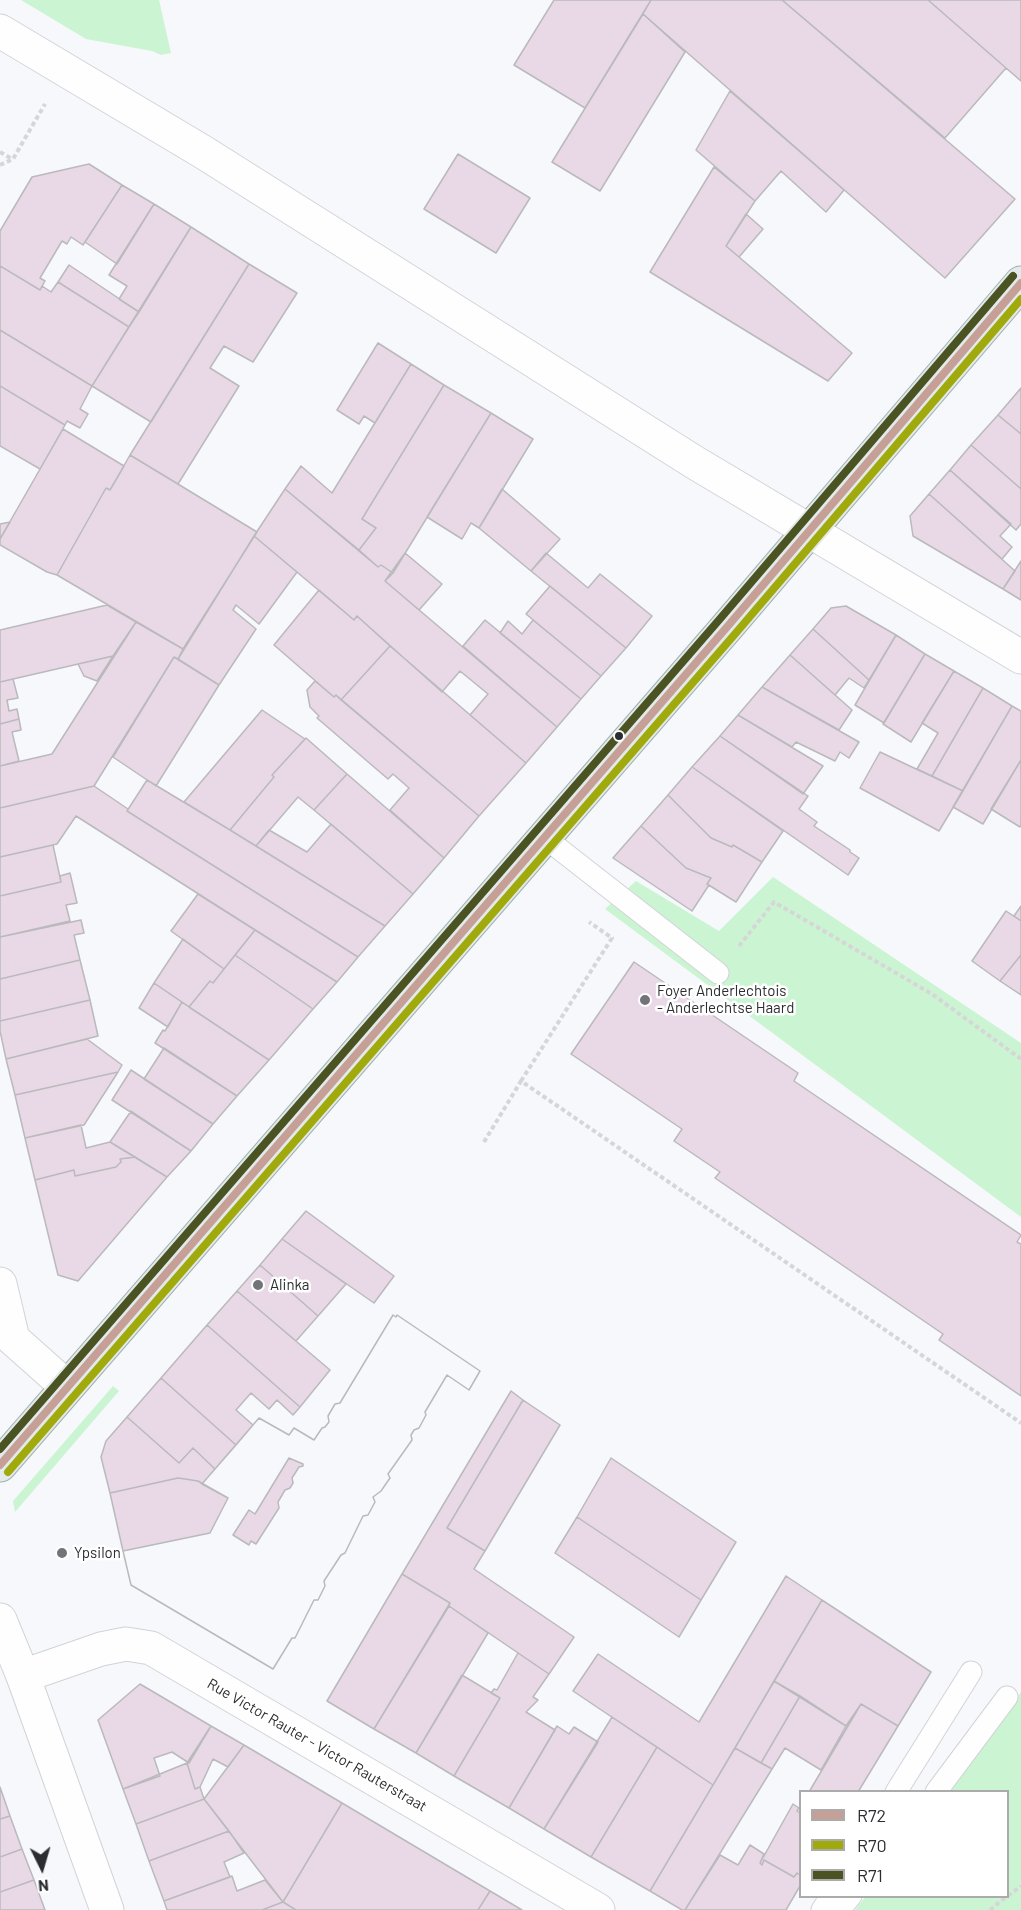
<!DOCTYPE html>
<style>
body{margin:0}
#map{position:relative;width:1021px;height:1910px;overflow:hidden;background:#f6f8fc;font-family:Barlow,sans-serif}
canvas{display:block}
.legend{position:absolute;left:799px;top:1790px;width:210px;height:108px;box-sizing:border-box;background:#fff;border:2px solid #ababac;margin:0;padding:8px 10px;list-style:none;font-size:18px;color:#2c2d30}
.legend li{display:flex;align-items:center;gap:12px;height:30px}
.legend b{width:30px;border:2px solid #ababac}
.north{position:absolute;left:12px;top:1838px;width:60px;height:60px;-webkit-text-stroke:4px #fff;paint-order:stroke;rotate:175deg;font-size:16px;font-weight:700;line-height:24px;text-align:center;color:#2c2d30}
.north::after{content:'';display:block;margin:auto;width:21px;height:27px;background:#2c2d30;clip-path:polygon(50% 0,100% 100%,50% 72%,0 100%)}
</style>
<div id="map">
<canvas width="1021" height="1910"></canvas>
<ul class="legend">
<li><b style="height:8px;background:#c69f96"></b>R72</li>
<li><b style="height:8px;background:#a1aa0c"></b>R70</li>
<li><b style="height:8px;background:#4a5321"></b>R71</li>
</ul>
<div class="north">N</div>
</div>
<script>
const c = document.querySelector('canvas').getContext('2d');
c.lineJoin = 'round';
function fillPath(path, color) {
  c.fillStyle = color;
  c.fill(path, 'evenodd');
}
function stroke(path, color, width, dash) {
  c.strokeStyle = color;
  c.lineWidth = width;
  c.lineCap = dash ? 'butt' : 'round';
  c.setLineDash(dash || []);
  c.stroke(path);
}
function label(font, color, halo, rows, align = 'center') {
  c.font = font + ' Barlow,sans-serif';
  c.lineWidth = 5;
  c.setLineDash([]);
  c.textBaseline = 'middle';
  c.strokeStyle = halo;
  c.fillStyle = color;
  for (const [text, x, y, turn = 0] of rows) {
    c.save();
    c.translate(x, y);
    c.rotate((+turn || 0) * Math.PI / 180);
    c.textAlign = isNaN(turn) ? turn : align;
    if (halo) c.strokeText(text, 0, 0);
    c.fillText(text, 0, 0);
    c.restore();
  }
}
fillPath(new Path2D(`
 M21 0H159L171 53 161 55 152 51 86 39Z
 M773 877 1021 1043V1217L605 909 636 881 719 931Z
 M113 1386 119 1391 15 1512 13 1501Z
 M1021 1692V1910H855L865 1897 1008 1896V1792L945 1791Z`), '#cbf5d2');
const building = new Path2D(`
 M554 0H651L585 108 514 65Z
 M651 0H782L1015 199 945 278 643 14Z
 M782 0H928L1006 68 945 138Z
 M928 0H1021V81L1006 68Z
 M643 14 685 52 600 191 552 162Z
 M730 91 844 190 826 212 781 171 755 201 696 150Z
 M458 154 530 198 496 253 424 209Z
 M89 164 122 185 83 245 71 237 67 244 62 241 40 278 45 281 40 290 0 266V231L32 177Z
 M714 167 755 201 726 246 852 353 828 381 650 272Z
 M122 185 154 204 117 264 85 242Z
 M154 204 191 227 139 312 119 299 127 286 109 275Z
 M746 214 763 229 739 257 726 246Z
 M191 227 249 264 151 422 92 386Z
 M249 264 297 293 253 362 224 346 210 368 239 386 178 484 130 455Z
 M69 265 139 312 129 327 58 282Z
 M0 266 40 290 42 286 51 292 58 282 129 327 92 386 0 330Z
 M0 330 92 386 80 409 88 414 80 428 67 421 65 425 0 386Z
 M378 343 411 364 375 423 364 416 359 424 337 410Z
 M411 364 444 385 362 519 376 528 359 550 285 489 301 466 332 493Z
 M444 385 491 413 393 573 381 565 378 567 359 550 376 528 362 519Z
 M0 386 65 425 40 469 0 446Z
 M1021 388V434L998 415Z
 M491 413 533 439 479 528 471 523 462 539 427 517Z
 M998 415 1021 434V489L971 445Z
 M63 429 124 466 110 490 106 488 57 575 47 572 0 545V539Z
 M971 445 1021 489V524L1016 530 950 470Z
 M130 455 257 532 183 649 57 575 106 488 110 490Z
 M950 470 1011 524 1000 536 1012 547 1002 559 929 494Z
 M285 489 378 567 381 565 393 573 385 581 557 727 526 763 470 715 488 694 460 671 442 692 357 616 354 620 254 536Z
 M502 489 560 539 531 571 479 528Z
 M929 494 1015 571 1003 589 913 536 910 516Z
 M10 522 0 539V524Z
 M254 536 297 572 259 624 236 605 233 610 256 629 219 685 178 659Z
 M405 553 442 584 419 610 385 581Z
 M546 553 588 588 600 574 652 616 626 648 531 571Z
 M1021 561V600L1003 589Z
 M550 586 626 648 601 676 526 614Z
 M319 590 354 620 357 616 390 646 341 700 336 695 334 697 274 645Z
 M107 605 136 622 113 656 0 682V630Z
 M846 606 896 635 869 680 813 629 831 608Z
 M485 620 581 699 557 727 463 646Z
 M533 620 601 676 581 699 500 633 508 621 522 634Z
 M136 622 183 649 178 659 174 657 94 786 0 808V766L52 754Z
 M813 629 869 680 864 688 849 678 835 695 790 655Z
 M896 635 925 654 884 723 855 705Z
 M390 646 526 763 479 816 341 700Z
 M925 654 954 671 911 742 883 724Z
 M790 655 852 710 839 730 762 687Z
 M113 656 97 681 84 676 78 664Z
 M174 657 219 685 156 786 113 757Z
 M954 671 983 688 932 776 917 769 938 733 922 723Z
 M13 679 18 698 7 700 9 711 17 709 19 719 0 724V682Z
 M315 681 334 697 336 695 479 816 444 858 390 810 409 788 393 774 388 779 317 718 319 716 310 707 307 690Z
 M762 687 859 742 849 758 840 752 835 761 796 742 792 747 738 715Z
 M983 688 1012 706 963 791 932 776Z
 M1012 706 1021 711V760L983 824 953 807Z
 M262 710 305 739 272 775 274 777 230 830 184 802Z
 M738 715 823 766 803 794 720 736Z
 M19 719 21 730 12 732 19 761 0 766V724Z
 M720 736 808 796 799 809 817 822 814 826 850 850V852L859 858 848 875 692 767Z
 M306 738 347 774 314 810 298 797 256 846 230 830 274 777 272 775Z
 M880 752 963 791 939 831 860 788Z
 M1021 760V825L1020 827 991 809Z
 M692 767 783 831 762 862 733 845 732 847 711 838 668 795Z
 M347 774 444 858 413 894 314 810Z
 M147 780 230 830 385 926 358 957 127 811Z
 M94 786 128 809 127 811 358 957 337 982 76 816 57 844 0 857V808Z
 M668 795 711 838 732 847 733 845 762 862 736 902 707 884 711 878 686 868 641 826Z
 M331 824 413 894 385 926 256 846 269 830 307 852Z
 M641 826 686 868 711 878 707 884 709 885 692 911 613 858Z
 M53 845 61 882 0 896V857Z
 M70 873 77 903 66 905 70 921 0 937V896L61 882 60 876Z
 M198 894 255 930 224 969 171 931Z
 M1021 906V921L1014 916Z
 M1006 911 1021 921V955L1000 981 972 961Z
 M81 920 84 933 74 935 80 960 0 979V937Z
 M255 930 337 982 313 1009 235 955Z
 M183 939 224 969 213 983 210 981 189 1007 154 983Z
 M235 955 313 1009 269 1060 189 1007 210 981 213 983Z
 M1021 955V995L1000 981Z
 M80 960 90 1000 0 1021V979Z
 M634 962 798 1073 794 1081 1021 1235 1017 1242 1021 1244V1396L939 1340 943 1334 715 1178 720 1172 674 1141 682 1129 571 1054Z
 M154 983 182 1002 168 1027 139 1008Z
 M90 1000 98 1036 6 1059 0 1031V1021Z
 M182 1002 269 1060 237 1096 155 1043 163 1030 165 1031Z
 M87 1039 122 1065 118 1072 15 1095 6 1059Z
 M164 1048 237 1096 213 1124 144 1079Z
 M131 1070 213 1124 191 1151 112 1100Z
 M118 1072 84 1125 25 1138 15 1095Z
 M131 1111 191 1151 167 1177 110 1142Z
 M81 1125 86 1148 110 1142 135 1157 120 1159 121 1162 116 1167 75 1176 74 1170 35 1180 25 1138Z
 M135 1157 167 1177 78 1281 58 1275 35 1180 74 1170 75 1176 116 1167 121 1162 120 1159Z
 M306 1211 394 1276 374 1303 282 1239Z
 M282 1239 346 1284 318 1316 260 1265Z
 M260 1265 318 1316 296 1341 237 1291Z
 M237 1291 330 1370 300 1407 207 1325Z
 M393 1315 396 1317 397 1315 480 1371 469 1390 447 1375 425 1412 426 1415 419 1428 414 1430 411 1435 412 1440 388 1474 390 1478 381 1491 373 1497 375 1502 368 1515 363 1516 345 1553 341 1555 324 1581 325 1586 318 1600H314L295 1638H292L273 1669 131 1585 123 1551 210 1533 228 1498 202 1484 259 1418 289 1435 294 1428 314 1440 322 1428 325 1427 329 1422 328 1416 335 1404 340 1403ZM289 1458 303 1464V1466L299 1467 292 1478 293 1483 290 1488 285 1490 278 1502 279 1508 256 1544 251 1541 249 1545 233 1535 249 1510 255 1514Z
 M393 1315 396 1317 397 1315 480 1371 469 1390 447 1375 425 1412 426 1415 419 1428 414 1430 411 1435 412 1440 388 1474 390 1478 381 1491 373 1497 375 1502 368 1515 363 1516 345 1553 341 1555 324 1581 325 1586 318 1600H314L295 1638H292L273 1669 131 1585 123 1551 210 1533 228 1498 202 1484 259 1418 289 1435 294 1428 314 1440 322 1428 325 1427 329 1422 328 1416 335 1404 340 1403Z
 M207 1325 300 1407 293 1415 277 1400 269 1409 251 1393 236 1410 253 1425 236 1445 161 1378Z
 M161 1378 236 1445 215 1469 193 1448 179 1463 127 1417Z
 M511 1391 523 1400 447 1528 485 1551 474 1569 574 1637 549 1674 449 1606 450 1603 402 1574Z
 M523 1400 560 1425 485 1551 447 1528Z
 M127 1417 179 1463 193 1448 215 1469 202 1484 198 1481 178 1478 110 1493 101 1457 106 1441Z
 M611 1458 736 1542 701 1600 577 1517Z
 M178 1478 198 1481 228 1498 210 1533 123 1551 110 1493Z
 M577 1517 701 1600 679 1637 555 1553Z
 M402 1574 450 1603 374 1729 327 1701Z
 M786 1576 822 1600 713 1785 573 1691 598 1654 699 1722Z
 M822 1600 931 1672 898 1726 861 1704 846 1726 774 1681Z
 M449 1606 488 1633 416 1753 374 1729Z
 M518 1653 549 1674 533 1697 538 1700 526 1712 555 1730 509 1808 454 1776 500 1698 491 1693 494 1689 497 1690Z
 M462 1675 500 1698 454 1776 416 1753Z
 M774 1681 800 1696 761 1763 735 1748Z
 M140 1684 211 1726 189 1763 172 1752 154 1758 160 1776 123 1789 98 1720Z
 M800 1696 846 1726 821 1770 785 1748 772 1769 761 1763Z
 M861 1704 898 1726 858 1792H809Z
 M612 1717 657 1747 591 1857 544 1829Z
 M211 1726 244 1745 228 1767 213 1759 200 1787 195 1789 187 1763Z
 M557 1726 569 1734 574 1727 598 1742 544 1829 509 1808Z
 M244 1745 342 1803 283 1902 204 1799Z
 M657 1747 713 1785 650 1891 591 1857Z
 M735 1748 772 1769 685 1910H682L650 1891Z
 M187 1763 195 1789 200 1787 204 1799 136 1824 123 1789Z
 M0 1787 10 1816 0 1819Z
 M204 1799 229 1831 149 1861 136 1824Z
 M342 1803 490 1891 478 1910H296L283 1902Z
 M793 1804 799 1808 797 1811 800 1813V1875L797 1873 794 1877 764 1860 762 1865 760 1863Z
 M10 1816 22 1849 0 1857V1819Z
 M229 1831 244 1853 224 1862 230 1877 164 1901 149 1861Z
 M750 1845 764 1854 760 1863 762 1865 764 1860 794 1877 797 1873 800 1875V1886L786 1910H685L720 1855 738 1865Z
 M22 1849 34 1880 0 1892V1857Z
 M232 1876 237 1891 265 1880 283 1902 262 1910H167L164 1901Z
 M34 1880 45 1910H0V1892Z
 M490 1891 522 1910H478Z
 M283 1902 296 1910H262Z`);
fillPath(building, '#e9d9e7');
stroke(building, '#bab9bc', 1.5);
const service = new Path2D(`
 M544 837 718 973
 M896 1792 971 1672
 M936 1792 1007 1697
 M822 1910 831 1896
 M839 1910 851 1896`);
const minor = new Path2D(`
 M0 31 203 152 694 462 1021 657
 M0 1284 13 1339 67 1387
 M23 1676 101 1649 126 1644 151 1648 598 1910`);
const tertiary = new Path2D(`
 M0 1620 23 1676 107 1910`);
const primary = new Path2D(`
 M0 1465 727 627 1021 283`);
stroke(service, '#d2d3d7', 23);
stroke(minor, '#d2d3d7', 35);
stroke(tertiary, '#d2d3d7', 35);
stroke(primary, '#a2b0b2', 35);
stroke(new Path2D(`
 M0 152 12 159
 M0 165 13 159 45 104
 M739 946 774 902 932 994 1021 1059
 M521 1081 612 938 589 922
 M484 1142 521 1081 1021 1423
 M1008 1896 1021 1886
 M990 1910 1007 1896`), '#d6d6d8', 4, [4.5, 3]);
stroke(service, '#fefeff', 21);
stroke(minor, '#fefeff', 33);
stroke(tertiary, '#fefeff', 33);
stroke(primary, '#e2eaea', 33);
stroke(new Path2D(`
 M0 1465 727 627 1021 283`), '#c69f96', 8);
stroke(new Path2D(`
 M8 1472 735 634 1021 299`), '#a1aa0c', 8);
stroke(new Path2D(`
 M0 1449 719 620 1013 276`), '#4a5321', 8);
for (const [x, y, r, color] of [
 [619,736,5,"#2c2d30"],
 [645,1000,6,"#737477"],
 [258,1285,6,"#737477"],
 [62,1553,6,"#737477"]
]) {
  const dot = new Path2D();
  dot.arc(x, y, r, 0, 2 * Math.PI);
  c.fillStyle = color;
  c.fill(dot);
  stroke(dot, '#fff', 2);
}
label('15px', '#2c2d30', '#fff', [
 ["Foyer Anderlechtois",657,991],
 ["- Anderlechtse Haard",657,1008],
 ["Alinka",270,1285],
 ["Ypsilon",74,1553]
], 'left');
label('15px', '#2c2d30', '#fff', [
 ["Rue Victor Rauter - Victor Rauterstraat",317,1745,30]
]);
</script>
